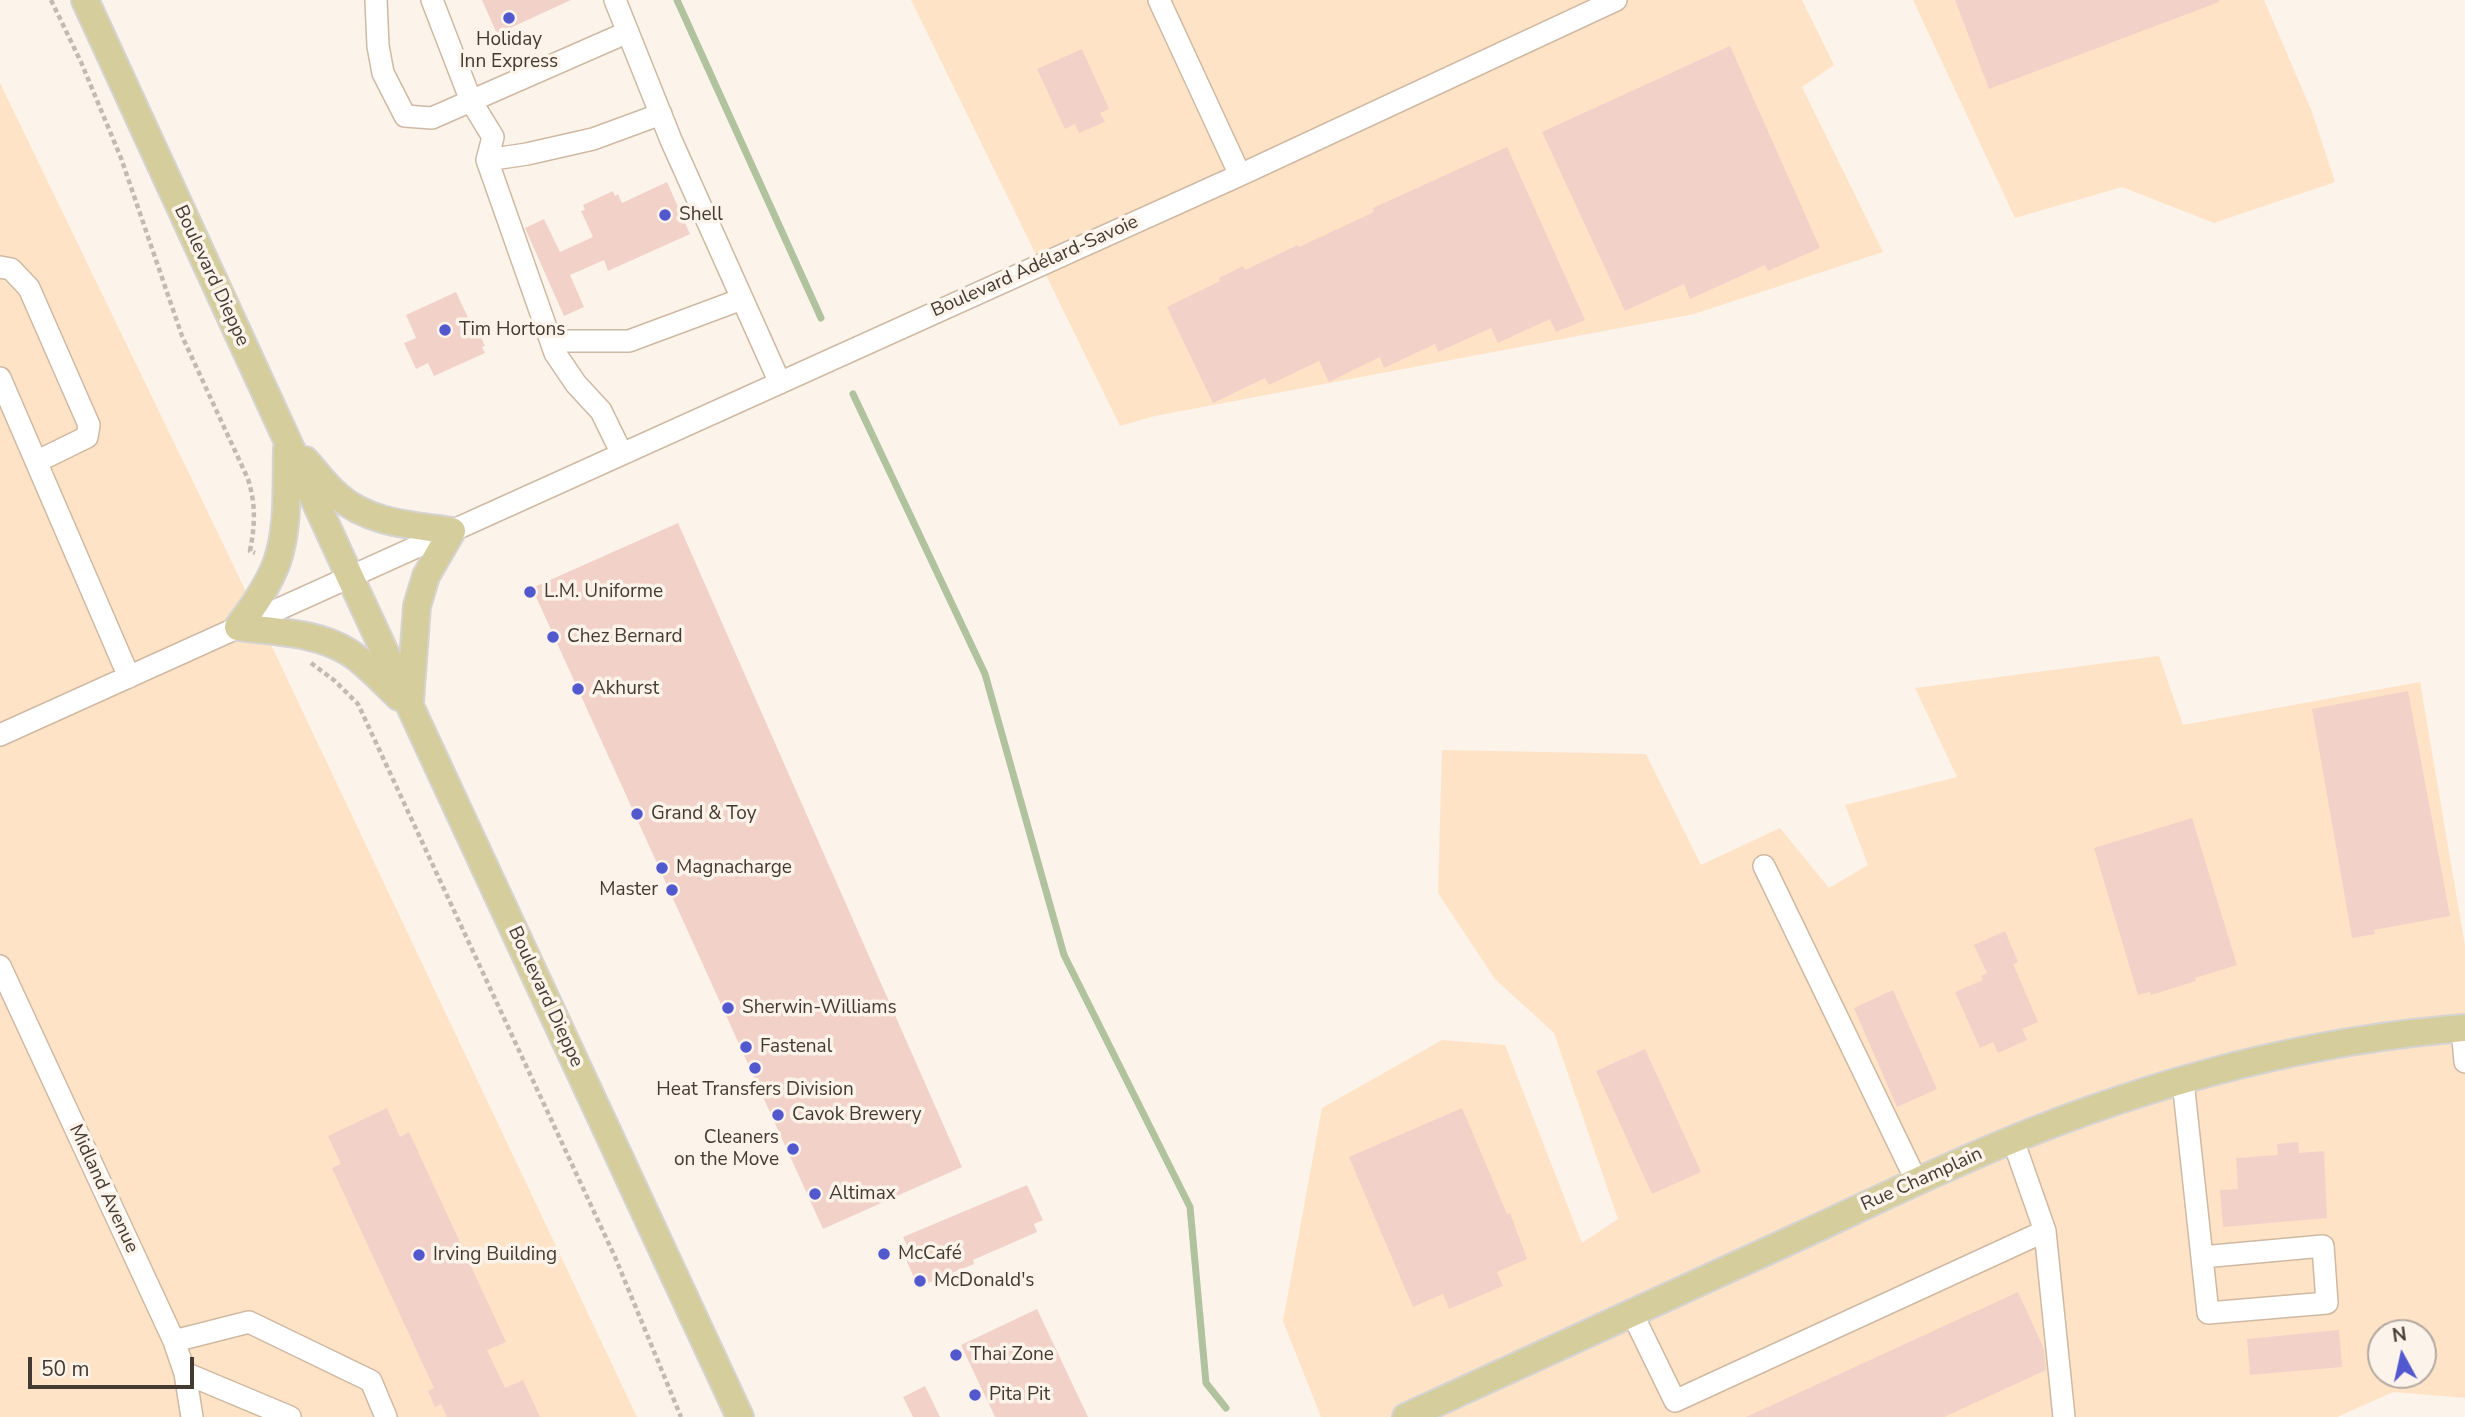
<!DOCTYPE html>
<meta charset="utf-8">
<style>
body{margin:0}
#map{position:relative;width:2465px;height:1417px;overflow:hidden;background:#fcf3ea;font-family:"Nunito Sans",sans-serif}
canvas{display:block}
.north{position:absolute;left:2367px;top:1319px;width:70px;height:70px;box-sizing:border-box;background:#fcf3ea;border:2px solid #b2a9a0;border-radius:50%;rotate:352deg;font-size:19px;font-weight:700;line-height:28px;text-align:center;color:#433b32}
.north::after{content:'';display:block;margin:auto;width:24px;height:32px;background:#5259cf;clip-path:polygon(50% 0,100% 100%,50% 72%,0 100%)}
.scale{position:absolute;left:28px;top:1357px;width:166px;height:32px;box-sizing:border-box;border:4px solid #433b32;border-top:0;padding-left:9px;font-size:21px;line-height:24px;white-space:nowrap;color:#433b32;-webkit-text-stroke:5px #fcf3ea;paint-order:stroke}
</style>
<div id="map">
<canvas width="2465" height="1417"></canvas>
<div class="north">N</div>
<div class="scale">50 m</div>
</div>
<script>
const c = document.querySelector('canvas').getContext('2d');
c.lineJoin = 'round';
function fillPath(path, color) {
  c.fillStyle = color;
  c.fill(path, 'evenodd');
}
function stroke(path, color, width, dash) {
  c.strokeStyle = color;
  c.lineWidth = width;
  c.lineCap = dash ? 'butt' : 'round';
  c.setLineDash(dash || []);
  c.stroke(path);
}
function label(font, color, halo, rows, align = 'center') {
  c.font = font + ' "Nunito Sans",sans-serif';
  c.lineWidth = 7;
  c.setLineDash([]);
  c.textBaseline = 'middle';
  c.strokeStyle = halo;
  c.fillStyle = color;
  for (const [text, x, y, turn = 0] of rows) {
    c.save();
    c.translate(x, y);
    c.rotate((+turn || 0) * Math.PI / 180);
    c.textAlign = isNaN(turn) ? turn : align;
    if (halo) c.strokeText(text, 0, 0);
    c.fillText(text, 0, 0);
    c.restore();
  }
}
fillPath(new Path2D(`
 M911 0H1802L1834 65 1802 87 1883 252 1694 314 1155 416 1120 426Z
 M1913 0H2264L2312 112 2335 182 2214 223 2122 187 2015 218Z
 M0 83 229 556 637 1417H0Z
 M2159 656 2183 725 2420 682 2465 946V1398L2393 1392 2337 1417H1321L1283 1321 1322 1108 1442 1040 1505 1045 1582 1243 1618 1219 1554 1033 1495 979 1438 893 1442 750 1646 754 1701 865 1780 828 1829 888 1868 865 1845 805 1957 777 1915 688ZM2381 1333H2423V1375H2381Z`), '#fee3c6');
stroke(new Path2D(`
 M677 0 821 318
 M853 394 985 674 1064 955 1190 1207 1206 1383 1226 1408`), '#b0c39e', 7);
fillPath(new Path2D(`
 M482 0H571L497 34Z
 M1955 0H2219V2L1989 89Z
 M1730 46 1820 248 1768 271 1765 265 1690 299 1684 284 1625 311 1542 132Z
 M1082 49 1109 109 1100 113 1105 122 1079 133 1075 124 1065 129 1037 69Z
 M1507 147 1585 320 1556 332 1550 319 1498 343 1491 328 1438 352 1435 344 1384 368 1380 357 1329 382 1319 361 1269 385 1265 378 1213 403 1167 307 1220 281 1219 278 1243 266 1245 270 1298 245 1299 247 1374 212 1373 208Z
 M667 182 690 234 608 271 604 260 570 275 584 307 564 316 525 228 544 219 560 252 593 237 581 211 585 210 583 205 613 191 615 196 618 194 622 203Z
 M456 292 470 322 473 320 485 346 482 347 485 353 434 376 428 363 416 369 404 343 416 338 406 315Z
 M678 523 962 1167 823 1229 532 588Z
 M2408 691 2450 916 2374 930 2375 934 2352 938 2312 709Z
 M2192 818 2237 965 2195 978 2196 981 2151 995 2150 992 2138 995 2094 848Z
 M2005 931 2018 962 2013 964 2038 1022 2022 1029 2027 1040 1998 1053 1993 1042 1980 1048 1955 992 1983 980 1981 976 1987 973 1974 945Z
 M1893 990 1937 1089 1897 1107 1854 1008Z
 M1645 1049 1701 1172 1652 1194 1596 1071Z
 M387 1108 400 1137 409 1132 506 1342 487 1350 505 1388 523 1380 540 1417H447L441 1404 435 1407 428 1391 434 1388 332 1168 341 1164 328 1136Z
 M1462 1108 1507 1214 1510 1213 1527 1259 1497 1272 1503 1286 1449 1309 1443 1294 1413 1307 1349 1157Z
 M2298 1142 2299 1153 2324 1151 2327 1218 2223 1227 2220 1190 2238 1189 2236 1158 2278 1155 2277 1144Z
 M1027 1185 1043 1220 1034 1224 1037 1232 973 1260 974 1264 918 1287 902 1250 907 1246 903 1237Z
 M2018 1292 2044 1349 2046 1370 1944 1417H1746Z
 M1037 1309 1088 1417H995L961 1345Z
 M2339 1330 2342 1367 2250 1375 2247 1339Z
 M925 1386 940 1417H913L903 1397Z`), '#f2d2c8');
const minor = new Path2D(`
 M376 0 378 46 383 73 405 116 432 118 628 32
 M432 0 471 101 493 137 487 160 555 353 576 384 601 411 622 454
 M615 0 671 140 780 383
 M1159 0 1240 175
 M487 160 527 154 593 139 661 114
 M0 267 11 269 29 288 89 425 87 437 36 462
 M551 341H629L742 299
 M0 378 129 677
 M0 735 1240 175 1616 0
 M1764 866 1917 1182
 M0 966 174 1341 185 1373 192 1417
 M2462 1028 2465 1062
 M2183 1081 2208 1313 2327 1303 2323 1246 2202 1257
 M2045 1231 2064 1417
 M1632 1313 1675 1401 2045 1231 2013 1140
 M174 1341 249 1322 371 1381 386 1417
 M185 1373 290 1417`);
const major = new Path2D(`
 M85 0 350 577 740 1417
 M287 449C286 486 289 527 277 562 268 586 253 607 238 627 275 632 318 632 350 653 368 665 383 682 399 697
 M305 460C316 472 326 486 338 496 370 524 413 525 452 531L426 576 417 606 410 701
 M1406 1417C1538 1357 1669 1296 1800 1236 1867 1205 1934 1172 2002 1144 2149 1083 2306 1040 2465 1028`);
stroke(minor, '#ceb9a3', 24);
stroke(major, '#d6d4d2', 30);
stroke(new Path2D(`
 M51 0 81 62 121 158 182 336 248 479C256 505 255 525 250 551L255 553
 M311 663 335 681 358 704 615 1257 681 1417`), '#c3bbb2', 4.5, [5, 3.5]);
stroke(minor, '#fff', 21);
stroke(major, '#d6cd9c', 26);
for (const [x, y, r, color] of [
 [509,18,7,"#5259cf"],
 [665,215,7,"#5259cf"],
 [445,330,7,"#5259cf"],
 [530,592,7,"#5259cf"],
 [553,637,7,"#5259cf"],
 [578,689,7,"#5259cf"],
 [637,814,7,"#5259cf"],
 [662,868,7,"#5259cf"],
 [672,890,7,"#5259cf"],
 [728,1008,7,"#5259cf"],
 [746,1047,7,"#5259cf"],
 [755,1068,7,"#5259cf"],
 [778,1115,7,"#5259cf"],
 [793,1149,7,"#5259cf"],
 [815,1194,7,"#5259cf"],
 [884,1254,7,"#5259cf"],
 [419,1255,7,"#5259cf"],
 [920,1281,7,"#5259cf"],
 [956,1355,7,"#5259cf"],
 [975,1395,7,"#5259cf"]
]) {
  const dot = new Path2D();
  dot.arc(x, y, r, 0, 2 * Math.PI);
  c.fillStyle = color;
  c.fill(dot);
  stroke(dot, '#fcf3ea', 2.5);
}
label('19px', '#433b32', '#fcf3ea', [
 ["Holiday",509,40,"center"],
 ["Inn Express",509,62,"center"],
 ["Shell",679,215],
 ["Tim Hortons",459,330],
 ["L.M. Uniforme",544,592],
 ["Chez Bernard",567,637],
 ["Akhurst",592,689],
 ["Grand & Toy",651,814],
 ["Magnacharge",676,868],
 ["Master",658,890,"right"],
 ["Sherwin-Williams",742,1008],
 ["Fastenal",760,1047],
 ["Heat Transfers Division",755,1090,"center"],
 ["Cavok Brewery",792,1115],
 ["Cleaners",779,1138,"right"],
 ["on the Move",779,1160,"right"],
 ["Altimax",829,1194],
 ["McCafé",898,1254],
 ["Irving Building",433,1255],
 ["McDonald's",934,1281],
 ["Thai Zone",970,1355],
 ["Pita Pit",989,1395]
], 'left');
label('19px', '#433b32', '#fcf3ea', [
 ["Boulevard Adélard-Savoie",1035,267,-24],
 ["Boulevard Dieppe",211,276,65],
 ["Boulevard Dieppe",545,997,65],
 ["Rue Champlain",1922,1180,-24],
 ["Midland Avenue",103,1189,65]
]);
</script>
